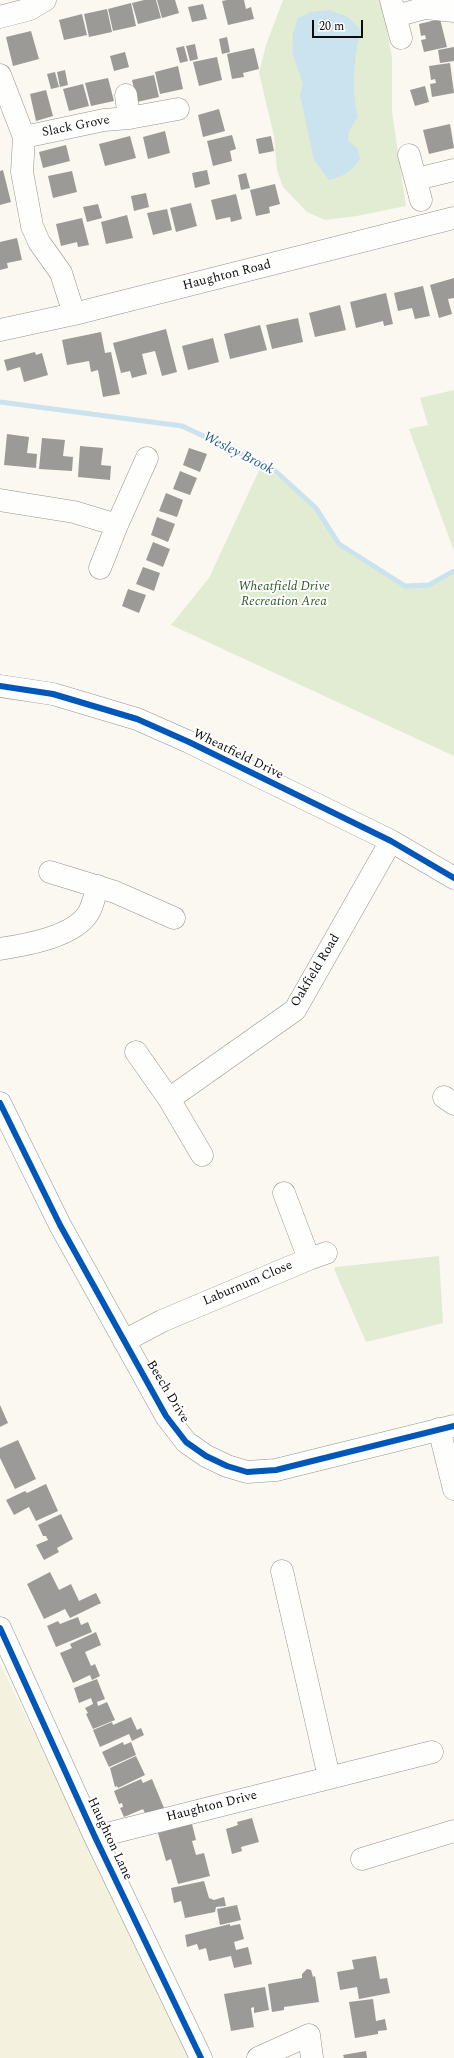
<!DOCTYPE html>
<style>
body{margin:0}
#map{position:relative;width:454px;height:2058px;overflow:hidden;background:#faf8f0;font-family:Spectral,serif}
canvas{display:block}
.scale{position:absolute;left:312px;top:20px;width:51px;height:18px;box-sizing:border-box;border:2px solid #0c0c0c;border-top:0;padding-left:5px;font-size:12px;line-height:14px;white-space:nowrap;color:#0c0c0c;-webkit-text-stroke:3px #fff;paint-order:stroke}
</style>
<div id="map">
<canvas width="454" height="2058"></canvas>
<div class="scale">20 m</div>
</div>
<script>
const c = document.querySelector('canvas').getContext('2d');
c.lineJoin = 'round';
function fillPath(path, color) {
  c.fillStyle = color;
  c.fill(path, 'evenodd');
}
function stroke(path, color, width, dash) {
  c.strokeStyle = color;
  c.lineWidth = width;
  c.lineCap = dash ? 'butt' : 'round';
  c.setLineDash(dash || []);
  c.stroke(path);
}
function label(font, color, halo, rows, align = 'center') {
  c.font = font + ' Spectral,serif';
  c.lineWidth = 4;
  c.setLineDash([]);
  c.textBaseline = 'middle';
  c.strokeStyle = halo;
  c.fillStyle = color;
  for (const [text, x, y, turn = 0] of rows) {
    c.save();
    c.translate(x, y);
    c.rotate((+turn || 0) * Math.PI / 180);
    c.textAlign = isNaN(turn) ? turn : align;
    if (halo) c.strokeText(text, 0, 0);
    c.fillText(text, 0, 0);
    c.restore();
  }
}
fillPath(new Path2D(`
 M0 1664 194 2058H0Z`), '#f4f2de');
fillPath(new Path2D(`
 M283 0H381L392 57V112L406 206 357 216 325 220 307 212 283 187 277 170 274 136 259 73 266 45Z
 M454 390V551L409 429 428 425 420 398Z
 M262 464 316 508 339 544 405 586 429 585 454 571V756L171 625 209 578Z
 M439 1256 443 1323 366 1342 334 1269 336 1267Z`), '#e2ecd3');
fillPath(new Path2D(`
 M329 10 348 17 361 30C354 53 351 94 358 116L349 131 348 141 357 148 360 159C351 172 344 176 329 180L314 160 300 95 303 83 292 53 293 34 298 18 311 12Z`), '#cbe2ef');
stroke(new Path2D(`
 M0 402 182 426 272 468 316 508 339 544 405 586 429 585 454 571`), '#cbe2ef', 5);
fillPath(new Path2D(`
 M144 0H156L161 18 138 24 132 3Z
 M157 0H175L179 13 162 18Z
 M227 0H244L246 9 251 7 254 19 228 25 222 1Z
 M131 3 136 26 113 31 108 9Z
 M203 4 207 19 192 22 188 7Z
 M107 9 112 32 89 37 84 14Z
 M82 14 87 35 64 40 59 20Z
 M440 19 447 47 424 52 421 40 426 39 425 35 421 36 419 24Z
 M31 31 39 59 13 66 6 37Z
 M227 37 230 52 222 54 219 39Z
 M195 44 198 59 190 61 186 46Z
 M184 46 188 61 180 63 176 48Z
 M454 47V61L440 63 438 50Z
 M254 48 259 69 243 73 244 77 232 79 227 54Z
 M125 52 129 67 114 71 110 56Z
 M217 57 222 80 199 86 193 62Z
 M450 63 454 93 432 97 430 84 436 83 435 79 431 80 429 66Z
 M178 66 183 89 160 94 155 72Z
 M65 70 68 85 60 87 57 72Z
 M55 72 59 87 51 89 47 74Z
 M154 75 159 97 137 102 132 80Z
 M108 78 114 101 91 106 85 83Z
 M83 84 89 106 69 111 63 89Z
 M425 86 429 102 415 106 410 90Z
 M46 90 53 116 36 121 30 94Z
 M219 109 225 131 203 137 198 115Z
 M450 124 454 148 429 154 423 130Z
 M165 131 170 153 148 159 143 137Z
 M232 135 236 149 230 151 232 161 213 166 207 141Z
 M130 136 136 158 105 166 99 144Z
 M271 136 274 151 259 154 256 139Z
 M66 145 70 161 43 168 39 152Z
 M3 170 11 202 0 205V171Z
 M207 170 210 184 195 188 192 173Z
 M72 171 77 192 53 198 48 176Z
 M246 173 250 188 241 190 238 175Z
 M275 184 280 204 269 207 270 213 256 216 250 190Z
 M146 193 149 207 134 211 131 196Z
 M236 194 242 219 231 222 230 217 216 220 211 200Z
 M191 203 197 226 176 232 170 208Z
 M98 204 102 218 87 222 83 207Z
 M167 209 172 230 153 235 147 213Z
 M127 215 133 238 106 244 101 222Z
 M82 218 89 245 78 247 77 242 61 246 56 224Z
 M17 238 22 260 7 263 8 268 0 270V242Z
 M454 278V298L448 299 452 314 439 318 430 285Z
 M423 286 430 316 415 319 412 308 398 311 394 293Z
 M386 293 393 324 384 326 383 321 356 328 350 302Z
 M340 305 346 330 315 337 309 313Z
 M298 318 303 342 272 349 266 325Z
 M260 325 267 350 230 359 224 334Z
 M166 329 177 372 162 376 155 351 142 354 147 374 132 378 130 371 121 373 113 343Z
 M101 332 105 353 111 352 120 394 103 397 98 370 91 372 89 361 67 365 62 340Z
 M213 338 219 362 188 370 182 346Z
 M35 352 36 355 42 353 48 375 24 382 20 367 7 371 4 360Z
 M7 434 29 437 27 453 37 454 36 468 4 465Z
 M42 438 65 440 63 456 73 457 72 471 39 469Z
 M80 446 103 448 101 465 111 466 110 480 78 477Z
 M189 448 207 454 200 472 183 465Z
 M180 471 197 478 190 495 173 489Z
 M166 493 183 500 177 517 159 511Z
 M157 517 175 524 168 542 151 535Z
 M153 542 170 549 163 567 146 560Z
 M143 567 160 573 154 591 136 584Z
 M128 589 146 595 139 613 122 606Z
 M0 1405 8 1423 0 1427Z
 M18 1440 36 1479 15 1489 0 1458V1448Z
 M46 1484 58 1511 36 1521 29 1507 14 1515 6 1500 25 1491 27 1493Z
 M61 1514 73 1539 57 1548 59 1552 44 1560 36 1545 48 1540 46 1536H43L38 1525Z
 M50 1572 59 1590 71 1584 79 1601 96 1593 101 1603 70 1618 65 1609 44 1619 27 1584Z
 M78 1617 81 1625 88 1622 92 1632 56 1647 47 1626 58 1621 60 1624Z
 M96 1632 101 1645 85 1652 91 1666 95 1664 100 1676 92 1680 90 1675 73 1683 60 1653 72 1648 70 1644Z
 M97 1679 105 1699 97 1702 98 1706 107 1702 115 1720 93 1729 86 1714 88 1713 85 1708 93 1704 91 1698 79 1703 74 1688Z
 M131 1717 137 1730 141 1728 144 1735 132 1741 129 1734 100 1747 93 1730 112 1722 113 1725Z
 M123 1742 124 1745 131 1742 136 1755 109 1767 102 1752Z
 M136 1756 145 1775 118 1788 117 1786 115 1787 110 1768Z
 M141 1779 143 1783 152 1779 164 1808 146 1815 143 1809 124 1817 120 1808 123 1807 122 1803 119 1804 114 1791Z
 M252 1818 259 1842 241 1847 242 1851 232 1854 226 1829 238 1825 237 1822Z
 M192 1824 196 1840 192 1841 196 1855 204 1853 210 1876 178 1884 171 1859 166 1861 158 1833Z
 M204 1881 209 1898 214 1900 224 1897 226 1906 216 1907 215 1912 185 1918 181 1901 174 1903 171 1888Z
 M237 1905 241 1920 220 1925 217 1909Z
 M230 1924V1926L240 1924 244 1939 234 1942 236 1950 248 1947 252 1964 234 1968 231 1956 209 1961 206 1948 199 1950 197 1944 187 1947 185 1935Z
 M376 1956 380 1979 387 1978 390 1993 359 1999 357 1987 340 1990 337 1972 354 1969 352 1960Z
 M307 1969 311 1970 313 1977 315 1976 319 2002 284 2007V2010L272 2012 268 1984 302 1978V1974Z
 M265 1987 269 2010 254 2013V2007L251 2008 254 2027 231 2031 224 1994Z
 M373 1999 376 2021 385 2019 387 2030 378 2031V2034L355 2038 349 2002Z
 M366 2051 367 2058H344L343 2055Z`), '#9c9a96');
const minor = new Path2D(`
 M391 0 401 38
 M396 16 425 8 454 11
 M0 17 30 9 45 0
 M0 75 24 137 22 172 32 226 39 242 61 273 74 314
 M126 95 129 118
 M24 137 104 120 129 118 178 109
 M409 155 421 200
 M417 179 454 170
 M0 330 74 314 454 218
 M0 500 74 512 117 525
 M100 568 117 525 147 458
 M0 686 53 694 137 719 189 742 391 841 454 878
 M50 872 115 892 174 918
 M0 949C25 945 75 937 89 912 93 905 95 894 98 886
 M136 1052 169 1099 202 1155
 M444 1097 454 1104
 M169 1099 295 1010 391 841
 M0 1103 60 1225 166 1416 186 1442 206 1456 227 1466 247 1472 276 1470 454 1426
 M309 1259 326 1253
 M124 1341 162 1321 309 1259 284 1193
 M439 1429 454 1489
 M282 1571 329 1777
 M0 1628 95 1837 201 2058
 M95 1837 432 1752
 M362 1859 454 1831
 M258 2058 309 2035 312 2058`);
stroke(minor, '#93928f', 23);
stroke(minor, '#fefefd', 22);
stroke(new Path2D(`
 M0 686 53 694 137 719 189 742 391 841 454 878
 M0 1103 60 1225 166 1416 186 1442 206 1456 227 1466 247 1472 276 1470 454 1426
 M0 1628 95 1837 201 2058`), '#0057b8', 6);
label('13px', '#0c0c0c', '#fff', [
 ["Slack Grove",76,127,-11],
 ["Haughton Road",227,276,-14],
 ["Wheatfield Drive",238,755,26],
 ["Oakfield Road",316,971,-59],
 ["Laburnum Close",248,1284,-23],
 ["Beech Drive",167,1392,59],
 ["Haughton Drive",212,1807,-14],
 ["Haughton Lane",109,1839,65]
]);
label('italic 13px', '#2f5a25', '#fff', [
 ["Wheatfield Drive",284,587],
 ["Recreation Area",284,602]
]);
label('italic 14px', '#255e8d', '#fff', [
 ["Wesley Brook",238,454,27]
]);
</script>
